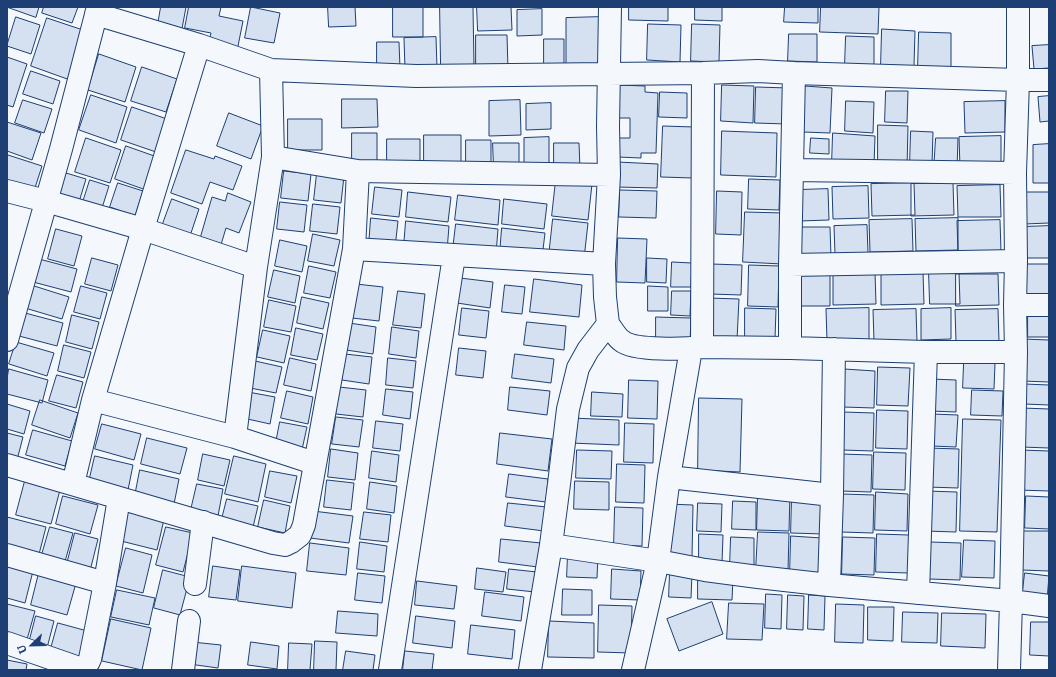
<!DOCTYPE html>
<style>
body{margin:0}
#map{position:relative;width:1056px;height:677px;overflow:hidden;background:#f4f7fb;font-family:Literata,serif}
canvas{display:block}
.frame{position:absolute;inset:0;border:8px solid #1d3f73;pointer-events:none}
.north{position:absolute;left:12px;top:625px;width:40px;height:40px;-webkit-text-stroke:3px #f4f7fb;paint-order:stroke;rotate:247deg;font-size:11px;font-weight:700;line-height:16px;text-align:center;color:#1d3f73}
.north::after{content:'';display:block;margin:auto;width:14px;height:18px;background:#1d3f73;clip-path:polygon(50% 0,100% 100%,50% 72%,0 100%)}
</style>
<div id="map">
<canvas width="1056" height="677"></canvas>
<div class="frame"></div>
<div class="north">U</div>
</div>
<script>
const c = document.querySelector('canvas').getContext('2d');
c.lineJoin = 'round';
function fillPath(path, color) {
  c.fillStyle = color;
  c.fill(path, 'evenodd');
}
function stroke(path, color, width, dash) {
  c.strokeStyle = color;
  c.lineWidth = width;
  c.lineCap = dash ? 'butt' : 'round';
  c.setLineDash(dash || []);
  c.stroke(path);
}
const building = new Path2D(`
 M7 7H39L36 17Z
 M44 7H78L72 23 42 13Z
 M161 7H186L181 34 157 30Z
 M189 7H221L219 16 243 21 237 51 208 45 211 33 185 28Z
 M251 7 280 13 274 43 245 38Z
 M328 7H355L356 26 329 27Z
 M393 7H423V37H393Z
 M440 7H473L474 66 441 67Z
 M477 7H511L512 30 478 31Z
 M629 7H668V21L629 20Z
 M695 7H722V21L695 20Z
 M785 7H818V23L784 22Z
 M821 7H879L878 34 820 32Z
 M542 9V35L517 36V10Z
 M16 17 40 25 31 54 7 46Z
 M601 17 602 65 566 66V18Z
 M47 18 86 31 70 80 31 66Z
 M648 24 681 25 680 62 647 60Z
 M692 24 720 25 719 62 691 61Z
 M882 29 915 31 914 66 881 65Z
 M919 32 951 33V68L918 67Z
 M789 34H817V62L788 61Z
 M476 35H507L508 70H476Z
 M846 36 874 37V65L845 64Z
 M436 37 437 68 405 69 404 38Z
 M544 39H564V67H544Z
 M377 42H399L400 68 377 69Z
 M1049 45V68L1034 69 1032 46Z
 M99 54 136 67 125 102 88 90Z
 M7 57 27 64 13 107 7 105Z
 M142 67 177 79 166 112 131 101Z
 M31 71 60 81 53 104 23 94Z
 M618 85 645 86V92L658 93 656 153H641V158L618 157V138H630V118H617Z
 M722 85 754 86 753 123 721 121Z
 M805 86 832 88 830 133 803 132Z
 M756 87 789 88 787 124 755 123Z
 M886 91H908L907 123 885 122Z
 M660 92 687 93V118L659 117Z
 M91 95 127 107 116 143 79 130Z
 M1049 96V121L1040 122 1038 97Z
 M342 99H377L378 127 342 128Z
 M23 100 52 109 44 133 15 123Z
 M520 100 521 135 489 136V101Z
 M846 101 874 102 873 133 845 131Z
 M1005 101V132L965 133 964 102Z
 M551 103V129L526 130V104Z
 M132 107 167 119 156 152 121 140Z
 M229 113 263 126 251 159 217 146Z
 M288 119H322V150H288Z
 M7 122 41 133 32 160 7 151Z
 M878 125 908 126 907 169 878 168Z
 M663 126 694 127 693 178 661 177Z
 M722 131 777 133 776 177 721 175Z
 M911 131 933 132 932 164 910 163Z
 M352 133H377V163H352Z
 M833 133 875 136 874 166 832 163Z
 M424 135H461V162L424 163Z
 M1001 136V168H960L959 137Z
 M549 137V164H524V138Z
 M86 138 121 150 110 183 75 172Z
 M811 138 829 139V154L810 153Z
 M936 138H958L957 170 934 169Z
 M387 139H420V164H387Z
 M466 140H491V166H466Z
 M493 143H519V169H494Z
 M554 143H579L580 169H554Z
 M1049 144V183H1033V145Z
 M126 146 160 158 149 191 115 179Z
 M186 150 214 159 215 156 242 166 233 190 210 182 202 204 171 193Z
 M8 155 42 166 33 194 7 185V158Z
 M617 162 658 164 657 188 616 187Z
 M284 171 311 174 308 201 281 198Z
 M66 173 86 179 79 202 59 195Z
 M317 173 344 176 341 203 314 200Z
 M749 179 780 180 779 210 748 209Z
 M90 180 109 186 102 208 83 202Z
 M556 180 592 184 588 220 552 216Z
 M118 183 143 191 135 216 110 207Z
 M914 183 915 215 872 216 871 184Z
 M953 183 954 215 911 216V184Z
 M1000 185 1001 217H958L957 186Z
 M868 186 869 218 833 219 832 187Z
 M375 187 402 190 399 217 372 214Z
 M828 189 829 220 799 221 798 190Z
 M620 190 657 191 656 218 619 217Z
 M717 191 742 192 741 235 716 234Z
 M408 192 451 197 448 222 406 217Z
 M1023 192H1049V223L1024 224Z
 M228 193 251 202 239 233 226 228 220 248 199 242 212 197 225 201Z
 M458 195 500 200 498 225 455 220Z
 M172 199 199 209 189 239 161 229Z
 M504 199 547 204 544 229 502 224Z
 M280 202 307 205 304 232 277 229Z
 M313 204 340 207 337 234 310 231Z
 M745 212 784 213 782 264 743 262Z
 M371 218 398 221 395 248 369 245Z
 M958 218V250L916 251 915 219Z
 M553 219 588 223 584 259 549 256Z
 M912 219 913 251 870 252 869 220Z
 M1000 220 1001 252 958 253 957 221Z
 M406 221 449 226 447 251 404 246Z
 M456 224 498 229 496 254 453 249Z
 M867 225 868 253 835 254 834 226Z
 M1049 226V258H1024L1023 227Z
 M800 227H830L831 257 801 258Z
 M502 228 545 233 542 258 500 253Z
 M56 229 82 236 74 266 48 259Z
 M313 234 340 240 334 266 308 261Z
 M618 238 647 239 645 283 617 282Z
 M280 240 307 246 302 272 275 266Z
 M92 258 118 265 111 291 85 284Z
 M647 258 667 259 666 283 647 282Z
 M39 259 77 269 71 292 33 282Z
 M672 262 692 263 691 287H671Z
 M711 264 742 265 741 295 710 294Z
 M1018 264H1049V297L1019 298Z
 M749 265 779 266 778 307 748 306Z
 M309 266 336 272 330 298 304 293Z
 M274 270 300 276 295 303 268 297Z
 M875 272 876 304 833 305V273Z
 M923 272 924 304 881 305V273Z
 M929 273H959L960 304H930Z
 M956 274H998L999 305 956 306Z
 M800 275H830V306H801Z
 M460 278 493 282 490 308 457 303Z
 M534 279 582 285 579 317 530 312Z
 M356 284 383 287 379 321 352 318Z
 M31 285 69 297 62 319 25 308Z
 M505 285 525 287 522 314 502 312Z
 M81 286 107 293 100 319 74 312Z
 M648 286 668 287V311H648Z
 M398 291 425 294 421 328 393 325Z
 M672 291H691L690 316 671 315Z
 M302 297 329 303 323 329 297 323Z
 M709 298 739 299 737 340 707 339Z
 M269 300 296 306 291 332 264 327Z
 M462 308 489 311 486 338 459 335Z
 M745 308 776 309 775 339 745 338Z
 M869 308V340L827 341 826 309Z
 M951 308V339L921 340V309Z
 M916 309 917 341H874L873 310Z
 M998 309 999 341H956L955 310Z
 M1028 312 1049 313V337H1028Z
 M25 313 63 323 57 346 19 336Z
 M72 315 99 322 92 349 66 342Z
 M656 317 691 318 690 343 656 342Z
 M527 322 566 326 564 350 524 345Z
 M349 323 376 327 373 354 346 350Z
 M392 327 419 331 416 358 389 354Z
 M296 328 323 334 317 360 291 355Z
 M263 330 290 336 284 363 257 357Z
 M1023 339 1049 340V382L1022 381Z
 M16 342 54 353 47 376 9 364Z
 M64 345 91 352 84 378 58 371Z
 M459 348 486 351 483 378 456 375Z
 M345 354 372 357 369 384 342 380Z
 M515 354 554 359 551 383 512 378Z
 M290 358 316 364 311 391 284 385Z
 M388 358 416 361 413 388 386 385Z
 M255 361 282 367 276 393 250 388Z
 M964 363H995L994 389 963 388Z
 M878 367 910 368 908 406 877 405Z
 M9 369 48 380 42 403 7 394V379Z
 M844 369 875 371 874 408 843 407Z
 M57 375 83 382 76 408 49 401Z
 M931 379 956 380V412L930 411Z
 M629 380 658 381 657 419 628 418Z
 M1024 384 1049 385V405L1024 404Z
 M339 387 366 390 363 417 336 414Z
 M510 387 550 391 547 415 508 410Z
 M386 389 413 392 410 419 383 415Z
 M972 390 1003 391 1002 416 971 415Z
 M287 391 313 397 308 424 281 418Z
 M248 392 275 397 270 424 243 418Z
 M592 392 623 394 622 417 591 416Z
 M699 398 742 399 740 472 698 470Z
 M40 400 78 413 70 438 32 425Z
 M7 404 30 411 24 434 7 429Z
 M1022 408 1049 409V448L1021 447Z
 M877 410 908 411 907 449 876 448Z
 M843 412 874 413 873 451 842 450Z
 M932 414 958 415 956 447 931 446Z
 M336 417 363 420 359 447 332 444Z
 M571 418 619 420V445L570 443Z
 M963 419 1001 420 997 532 960 531Z
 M376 421 403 424 400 451 373 448Z
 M280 422 307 427 301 454 275 448Z
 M625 423 654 424 653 463 624 462Z
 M102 424 141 434 134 460 95 449Z
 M33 430 72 441 65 466 26 455Z
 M7 433 23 437 17 460 7 458Z
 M500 433 552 439 548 471 497 464Z
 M147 438 187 448 180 474 141 464Z
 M928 448 959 449 958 488 927 487Z
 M331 449 358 453 355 480 328 477Z
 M577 450 612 451 611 479 576 478Z
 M1020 450 1049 451V491L1018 490Z
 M372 451 399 455 396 482 369 478Z
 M874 452 906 453 905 490 873 489Z
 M203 454 230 460 224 486 198 480Z
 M841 454 872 455 871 492 840 491Z
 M95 456 133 465 128 490 89 482Z
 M234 456 266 464 258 502 225 494Z
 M617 464 645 465 644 503 616 502Z
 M140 470 179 479 174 504 135 496Z
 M270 471 297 476 291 503 265 497Z
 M509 474 548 479 546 502 506 497Z
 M327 480 354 483 351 510 324 507Z
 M25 481 60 490 51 524 16 515Z
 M575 481 609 482V510L574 509Z
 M370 482 397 486 394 513 367 509Z
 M197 484 223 489 218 516 191 510Z
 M926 491 957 492 956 532 925 531Z
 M876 492 908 494 907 531 875 530Z
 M758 493H790L789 531 757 530Z
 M842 494 874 495 873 533 841 532Z
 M792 495 824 497 823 534 791 533Z
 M63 496 98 505 90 534 56 524Z
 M1026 496 1049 497V529L1025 528Z
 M227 499 258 506 253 527 222 519Z
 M264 500 290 506 285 533 258 527Z
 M733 501 756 502V530L732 529Z
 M508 503 547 507 544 531 505 526Z
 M698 503 722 504 721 532 697 531Z
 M667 504 693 505 692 557 666 556Z
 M129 506 165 515 157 550 121 541Z
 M615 507 643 508 642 546 614 545Z
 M313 511 353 516 349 543 310 538Z
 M364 512 391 515 388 542 360 539Z
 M7 517 46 527 38 558 7 550Z
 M50 527 73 533 64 565 41 558Z
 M166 527 193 533 183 572 156 565Z
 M1022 531H1049V571L1021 570Z
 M758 532 789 533 788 571 756 570Z
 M75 533 98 539 90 571 67 564Z
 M699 534 723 535 722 563 699 562Z
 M877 534 909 535 908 573 876 572Z
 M791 536 822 538 821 575 790 574Z
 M731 537 754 538V566L730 565Z
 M843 537 875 538 874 575 842 574Z
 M501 539 541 543 538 567 499 562Z
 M964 540 995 541 994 578 962 577Z
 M360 542 387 546 384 572 357 569Z
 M930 542 961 543 960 580 929 579Z
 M310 543 349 548 346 575 307 571Z
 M126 548 152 555 143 593 116 586Z
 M568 554 598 555 597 578 567 577Z
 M7 564 33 571 25 603 7 598Z
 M213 566 240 570 236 600 209 597Z
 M242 566 296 573 292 608 238 601Z
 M477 568 506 572 503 592 475 589Z
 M509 569 537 572 535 592 507 589Z
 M612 569 641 571 640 600 611 599Z
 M163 570 190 577 180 615 154 608Z
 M670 572 692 573 691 598 669 597Z
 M39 573 76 583 67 615 31 605Z
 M358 573 385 576 382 603 355 600Z
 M1025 573 1049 576 1047 600 1022 598Z
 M698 578H733L732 600 698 599Z
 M417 581 457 586 454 609 415 605Z
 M563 589 592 590V615H562Z
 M117 590 155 598 149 625 111 617Z
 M485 592 524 597 521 621 482 616Z
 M766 594 782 595 781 629 765 628Z
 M788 595 804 596 803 630 787 629Z
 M809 595 825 596 824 630 808 629Z
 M712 602 723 634 679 651 667 619Z
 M729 603 764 604 762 640 727 639Z
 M7 604 35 611 26 643 7 638Z
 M836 604 864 605 863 643 835 642Z
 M599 605 632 606 631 653 598 652Z
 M868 607H894L893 641 868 640Z
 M338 611 378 614 377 636 336 633Z
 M903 612 938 613 937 643 902 642Z
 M942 613 986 614 985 648 941 646Z
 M36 616 54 621 47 648 29 643Z
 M416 616 455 621 452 648 413 643Z
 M111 619 151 628 142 670 102 661Z
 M549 621 594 623V658L548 657Z
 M1031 622H1049V656L1030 655Z
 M58 623 91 632 83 661 50 652Z
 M471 625 515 630 512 659 468 654Z
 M315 641 337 642 336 670H314Z
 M192 642 221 645 218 668 189 664Z
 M251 642 279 646 277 669 248 665Z
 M289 643 312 644 310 670H288Z
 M346 651 375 655 373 670H343Z
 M405 651 434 654 432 670H403Z
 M7 660 27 664 26 670H7Z`);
fillPath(building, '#d5e0f0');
stroke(building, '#1d3f73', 1);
const minor = new Path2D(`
 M199 45 271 70 416 76 703 73 758 71 794 73 790 265V348
 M271 70 273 157 358 171
 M794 73 1018 80H1049
 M273 157 256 267 235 437 314 463
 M792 170 1015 173
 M7 191 46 201 143 229 256 267
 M354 249 358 171 609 175
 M790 265 1016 261
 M1015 305H1049
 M608 324C612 329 617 338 622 341 634 351 686 349 702 347L790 348 926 352H1016
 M7 340 61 149 98 7
 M702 347 703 73
 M93 400 235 437
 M7 465 273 543 285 545 291 542 300 535 304 525 354 249 604 264
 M669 477 691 349
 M73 484 93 400 143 229 199 45 96 14
 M551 545 658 561 705 570 758 577 829 585 1011 601 1016 352 1015 305 1016 261 1015 173 1018 80V7
 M7 555 105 583
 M195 584 203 522
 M829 585 832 495 834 349
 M918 593 926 352
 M7 643 76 667C84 668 87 667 90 659L105 583 119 498
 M183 670 189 621
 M390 670 454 256
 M530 670 551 545 559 484 568 409 578 368 588 350 608 324 605 297 604 264 609 175 608 126 610 7
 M633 670 658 561 669 477 832 495
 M1009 670 1011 601 1049 606`);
stroke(minor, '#1d3f73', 24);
stroke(minor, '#f4f7fb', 22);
</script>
